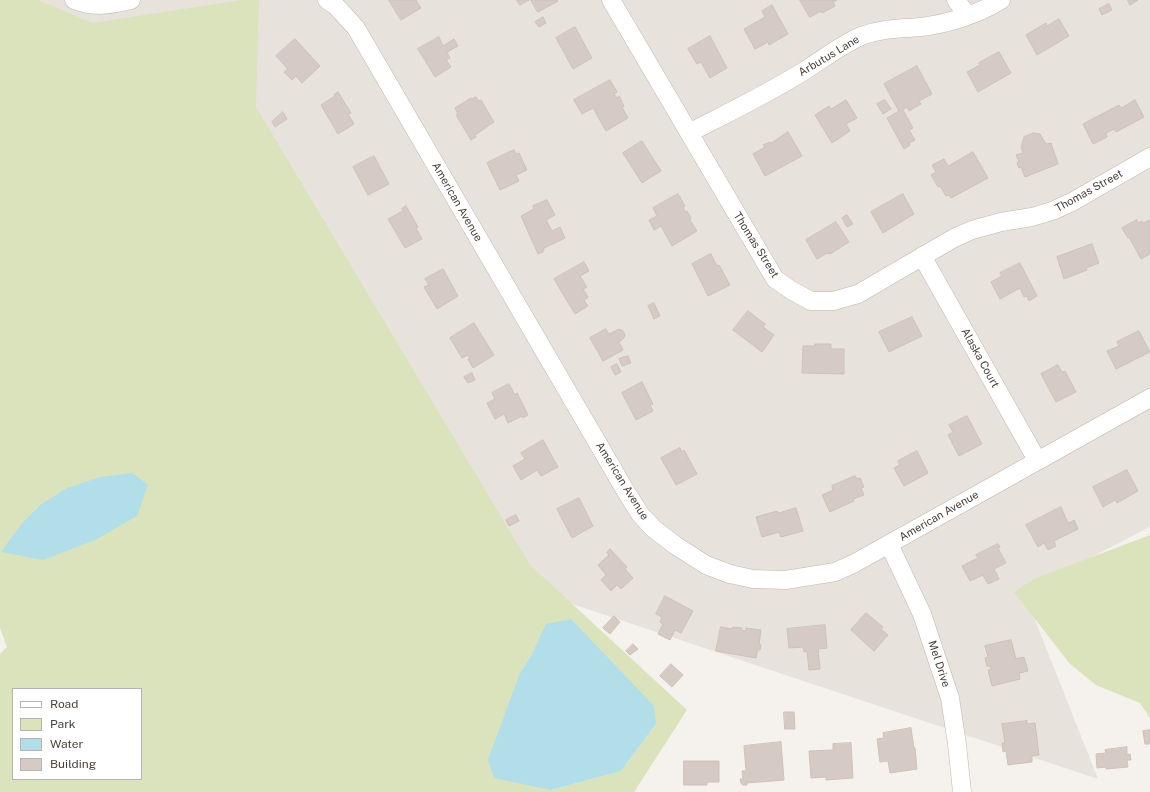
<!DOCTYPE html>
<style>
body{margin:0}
#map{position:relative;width:1150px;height:792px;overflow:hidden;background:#f5f1ed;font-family:"Public Sans",sans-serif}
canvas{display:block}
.legend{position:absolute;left:12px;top:688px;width:130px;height:92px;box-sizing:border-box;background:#fff;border:1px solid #b6b3b1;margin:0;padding:5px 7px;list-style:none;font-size:12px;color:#49413b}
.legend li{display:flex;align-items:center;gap:8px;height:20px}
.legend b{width:20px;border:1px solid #b6b3b1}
</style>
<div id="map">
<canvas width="1150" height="792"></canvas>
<ul class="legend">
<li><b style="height:5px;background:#fff"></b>Road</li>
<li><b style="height:11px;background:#dae3bb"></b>Park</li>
<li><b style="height:11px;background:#b2dee9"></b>Water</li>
<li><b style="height:11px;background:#d5cbc4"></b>Building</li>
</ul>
</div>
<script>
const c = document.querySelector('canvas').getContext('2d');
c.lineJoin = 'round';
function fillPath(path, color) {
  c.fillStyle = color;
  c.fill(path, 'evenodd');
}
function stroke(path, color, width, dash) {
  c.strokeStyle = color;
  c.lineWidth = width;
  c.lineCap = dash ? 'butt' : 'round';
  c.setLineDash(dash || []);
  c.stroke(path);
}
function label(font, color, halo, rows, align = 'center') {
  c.font = font + ' "Public Sans",sans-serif';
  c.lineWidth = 4;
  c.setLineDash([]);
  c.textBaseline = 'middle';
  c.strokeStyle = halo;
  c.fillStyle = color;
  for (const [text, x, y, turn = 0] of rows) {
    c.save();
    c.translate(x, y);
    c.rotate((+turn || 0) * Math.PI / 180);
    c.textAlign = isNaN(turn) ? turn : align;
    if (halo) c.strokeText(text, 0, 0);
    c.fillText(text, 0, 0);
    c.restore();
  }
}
fillPath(new Path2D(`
 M36 0H1150V527L1024 592 1098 779 509 583 86 38Z`), '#e8e2dc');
fillPath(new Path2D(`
 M0 0H38L92 23 242 0H259L256 107 530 565 687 710 634 792H0V654L7 647 0 628ZM40 505 2 552 21 524ZM532 654 656 724 621 771 551 790 520 673ZM13 689H141V779H13Z
 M1150 535V718L1140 703 1096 685 1070 664 1014 592 1034 579Z`), '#dae3bb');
fillPath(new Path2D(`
 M132 473 148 485 137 516 95 540 43 560 1 552 21 524 40 505 67 488 100 477Z
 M571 619 654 706 656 724 621 771 551 790 494 778 488 760 520 673 532 654 546 624Z`), '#b2dee9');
const building = new Path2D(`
 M389 0H416L421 8 401 20Z
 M517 0H529L520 5Z
 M531 0H557L558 1 538 12Z
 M800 0H837L833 2 835 6 822 13 821 11 810 17Z
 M1128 0H1138L1130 5Z
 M1109 4 1112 10 1102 15 1099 9Z
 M772 5 788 34 769 45 768 42 755 49 744 29 765 17 762 11Z
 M543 17 546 23 539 27 535 22Z
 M1059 19 1069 36 1037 55 1026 35 1046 23 1047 26Z
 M575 27 592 58 573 69 556 38Z
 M710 36 727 68 710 78 701 62 697 64 688 49Z
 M439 37 443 46 454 39 458 46 447 52 450 58 446 60 451 67 435 77 418 49Z
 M295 39 320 66 302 83 296 76 292 80 284 72 288 69 276 56Z
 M999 52 1011 73 978 92 967 72 980 65 979 63Z
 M917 66 932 94 919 101 921 104 909 111 907 107 903 110 913 128 909 130 915 140 909 143 910 145 904 149 887 118 899 111 884 84Z
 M610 80 617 92 614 94 617 98 619 96 624 106 622 107 628 118 606 131 593 108 582 114 574 100Z
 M338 92 351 113 348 114 354 124 338 134 321 105 335 96 334 95Z
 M476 97 479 101 481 100 494 122 475 135 476 137 471 140 456 115 458 114 455 108 471 98 472 99Z
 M846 100 857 118 846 124 850 131 832 143 815 115 829 106 831 109Z
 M885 100 891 109 883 114 877 104Z
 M1135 100 1144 117 1116 132 1114 129 1106 133 1107 137 1093 144 1083 124 1119 105 1121 108Z
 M283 112 287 119 275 127 272 122Z
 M788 132 802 156 765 176 753 154 765 147 763 145 770 142 771 143Z
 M1034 133 1040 134 1046 144 1051 143 1058 164 1025 177 1021 167 1019 168 1017 163 1019 162 1016 155 1023 153 1021 147 1024 137Z
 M642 141 661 171 642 183 623 153Z
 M514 150 516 154 519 153 527 170 516 175 519 181 500 190 487 163Z
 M973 152 988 178 951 198 949 195 946 196 940 186 938 187 931 175 936 172 932 165 944 159 948 166Z
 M374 156 389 184 368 195 353 167Z
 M678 194 685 206 683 207 685 212 687 211 691 218 690 220 697 231 672 246 661 226 654 230 649 220 657 216 653 208Z
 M903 194 914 214 883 233 871 212Z
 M547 200 555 215 546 220 552 231 560 227 565 238 544 248 543 252 538 254 521 216 534 209 533 206Z
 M406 206 418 227 416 228 422 239 405 248 388 219 403 211 402 209Z
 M847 215 853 224 847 227 842 218Z
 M1137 220 1138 223 1142 221 1143 223 1150 220V254L1141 259 1129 237 1128 238 1122 228Z
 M836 222 849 242 830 254 827 253 817 259 806 240Z
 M1092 244 1099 263 1086 268 1087 270 1064 279 1057 257Z
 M711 254 717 266 719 265 730 285 708 296 692 264Z
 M584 262 589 271 580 276 587 287 583 289 588 297 584 300 588 306 575 314 554 279Z
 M1020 263 1037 296 1029 301 1027 296 1024 297 1020 288 1000 299 991 282 1002 276 1000 273Z
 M443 269 458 296 437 309 424 287 429 285 425 279Z
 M654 303 660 316 654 319 648 306Z
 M748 311 765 324 763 327 774 335 762 352 733 330Z
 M912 317 922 336 889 352 879 332Z
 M474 323 494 355 473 368 468 359 470 358 468 355 462 358 450 338Z
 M606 329 609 334 619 329 623 331 625 335 624 338 619 342 623 350 603 361 590 338Z
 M1139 331 1150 352 1116 369 1107 351 1119 346 1117 342Z
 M815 344H831V349H844V374L802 373 803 346H815Z
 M628 356 631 363 622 366 619 359Z
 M617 364 621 372 615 375 611 367Z
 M1058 365 1062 372 1065 371 1076 392 1056 402 1041 374Z
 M472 373 475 380 468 383 464 377Z
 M642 382 653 404 650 405 653 411 636 420 622 393Z
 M509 384 515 395 517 393 528 415 523 418 522 416 508 423 504 414 495 419 487 403 495 399 492 393Z
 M967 416 982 444 959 456 948 435 953 432 949 425Z
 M543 440 558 467 541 476 537 470 521 480 513 466 525 459 521 453Z
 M680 448 682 452 684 450 697 474 676 485 661 458Z
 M917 451 928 473 904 486 894 468 900 465 898 461Z
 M1127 470 1138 491 1117 503 1115 500 1103 507 1093 487Z
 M855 476 857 479 860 478 864 487 861 488 864 495 853 499 854 501 830 512 822 495 833 490 832 486Z
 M579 498 593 526 572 538 557 509Z
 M1061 507 1068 523 1074 520 1078 529 1054 541 1056 546 1048 550 1044 543 1038 547 1026 525Z
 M796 508 803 531 781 537 779 532 762 537 756 517 777 511 778 513Z
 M516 515 519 521 509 526 506 520Z
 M998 544 1000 547 998 548 1006 563 994 569 999 579 988 584 983 575 970 581 962 566 978 558 976 555Z
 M610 549 627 567 625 569 633 578 621 589 617 585 611 591 601 580 606 575 598 565 609 555 607 553Z
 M665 596 693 611 681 633 675 630 670 640 658 634 663 624 660 622 662 617 656 614Z
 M866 613 883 627 881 629 888 635 874 651 851 630Z
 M614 616 620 622 610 634 603 628Z
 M825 625 827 648 818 649 820 669 809 670 807 651 804 652 803 647 789 648 787 629Z
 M721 627 732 629 733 627 742 628 741 630 746 631V628L761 630 759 644 761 645 760 650 758 649 756 658 716 651Z
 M1011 640 1016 659 1024 657 1028 671 1019 673 1020 679 992 686 988 670H991L990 666H987L985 658 988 657 985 646Z
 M633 644 638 649 630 655 626 651Z
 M671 664 683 675 672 687 660 676Z
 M784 712H794L795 729H785Z
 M1027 721V724L1035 723 1039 755 1032 756V762L1008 765 1006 751 1003 752 1002 743H1005L1002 724Z
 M911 728 914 748H915L917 769 890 773 888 761 880 762 877 739 884 738 883 733Z
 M1150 730V744H1145L1143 731Z
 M781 742 784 780 747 783V785H743L741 783 740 779H743L742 771H746L744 746Z
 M851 743 853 778 826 780V777L811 778 809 751 833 750V744Z
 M1127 747V755L1130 754 1131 760H1127L1128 767 1106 769V767L1097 768 1096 754 1106 753 1105 750Z
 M684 761H719V782H707V785H684Z`);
fillPath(building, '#d5cbc4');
stroke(building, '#cfc1b8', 1);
const minor = new Path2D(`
 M74 0C94 8 110 5 131 0
 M327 0 335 5 356 28 625 490 640 514 654 529 675 545 706 565 730 574 753 579 786 580 835 572 853 564 889 544 1150 398
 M611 0 775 279 791 290 811 301H833L858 294 954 238 972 230 1001 222 1032 217 1052 211 1072 202 1150 157
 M956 0 967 15
 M689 133C728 113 767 94 804 71 823 59 841 45 861 36 883 28 900 29 921 27 947 24 979 14 1001 0
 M922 256 1037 460
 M889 544 922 614 950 698 957 744 962 792`);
stroke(minor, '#bfb7b0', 19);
stroke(minor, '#fff', 18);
label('11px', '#49413b', '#fff', [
 ["Arbutus Lane",829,56,-31],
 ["Thomas Street",1089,191,-29],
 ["American Avenue",457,202,60],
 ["Thomas Street",756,245,58],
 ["Alaska Court",980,358,61],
 ["American Avenue",622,481,58],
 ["American Avenue",939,516,-30],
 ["Mel Drive",939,664,72]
]);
</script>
